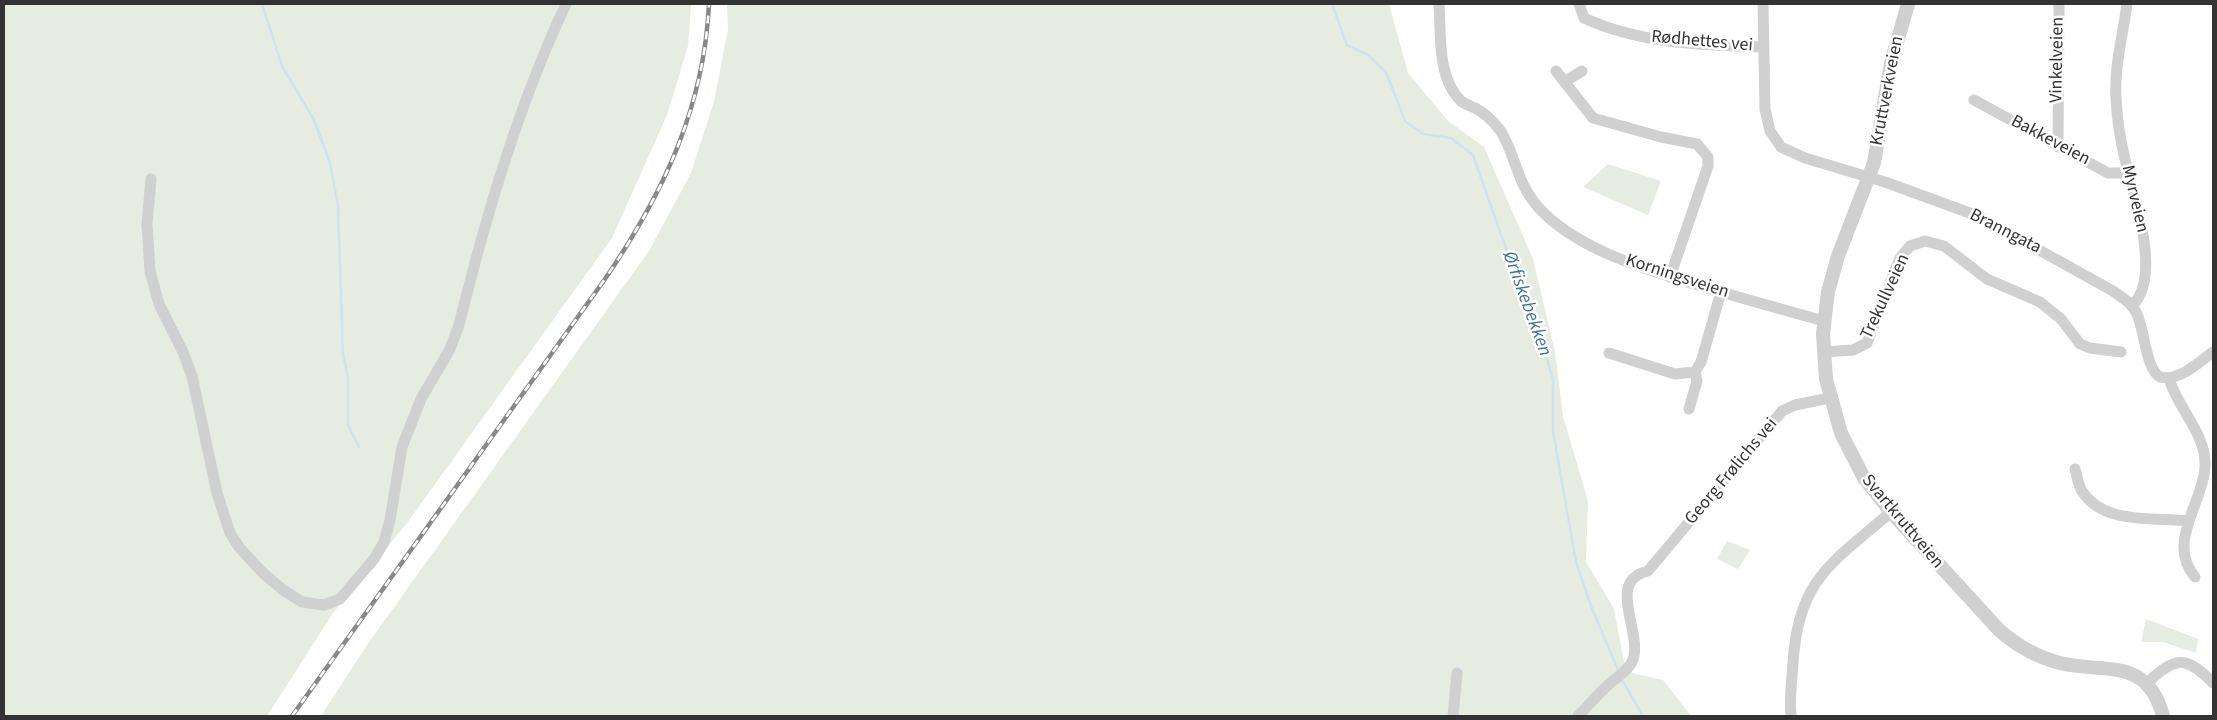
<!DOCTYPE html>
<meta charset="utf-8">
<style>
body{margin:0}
#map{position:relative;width:2217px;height:720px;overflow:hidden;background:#fff;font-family:"Source Sans 3",sans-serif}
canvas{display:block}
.frame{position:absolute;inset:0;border:5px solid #333;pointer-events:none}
</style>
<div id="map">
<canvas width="2217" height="720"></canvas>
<div class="frame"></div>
</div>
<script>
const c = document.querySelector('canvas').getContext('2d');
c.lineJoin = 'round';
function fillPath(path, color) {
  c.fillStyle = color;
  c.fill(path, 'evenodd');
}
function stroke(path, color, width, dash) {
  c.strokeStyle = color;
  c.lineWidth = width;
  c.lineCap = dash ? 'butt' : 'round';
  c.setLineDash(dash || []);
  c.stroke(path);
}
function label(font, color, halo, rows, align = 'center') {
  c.font = font + ' "Source Sans 3",sans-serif';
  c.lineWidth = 5;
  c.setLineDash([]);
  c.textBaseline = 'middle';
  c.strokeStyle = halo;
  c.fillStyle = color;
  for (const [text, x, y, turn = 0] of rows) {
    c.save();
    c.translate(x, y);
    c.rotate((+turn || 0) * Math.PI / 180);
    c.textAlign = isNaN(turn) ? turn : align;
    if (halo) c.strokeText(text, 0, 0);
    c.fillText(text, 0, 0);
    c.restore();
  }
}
fillPath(new Path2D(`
 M4 4H691L688 46 667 115 612 238 407 523 333 613 267 716H4Z
 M727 4H1389L1408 73 1448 121 1484 147 1533 259 1555 352 1563 416 1588 501 1586 562 1614 609 1624 662 1632 673 1663 680 1691 716H321L367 645 649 251 691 173 714 102 728 29Z
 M1608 164 1661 181 1648 215 1583 187Z
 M1727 541 1750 550 1738 569 1717 559Z
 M2146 619 2198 639 2196 653 2163 642H2141Z`), '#e6ecdf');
stroke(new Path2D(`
 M262 4 282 66 314 120 330 163 338 206 343 353 348 378V425L359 447
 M1332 4 1347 45 1368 55 1386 72 1405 121 1423 134 1451 138 1473 155 1510 260 1526 292 1553 379V431L1576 562 1591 606 1618 670
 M1622 680 1643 716`), '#cfe2ee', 2.5);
stroke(new Path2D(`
 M1439 4C1441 34 1437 78 1461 101 1465 104 1470 106 1475 108 1485 113 1493 121 1500 130 1516 155 1516 182 1538 207 1578 251 1649 270 1704 287 1744 299 1784 310 1824 321
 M1579 4 1584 18C1640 44 1703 45 1764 47
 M1763 4 1765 109 1770 131 1781 147 1805 158 1885 182 1978 216 2113 291C2121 297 2131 302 2136 312 2145 329 2145 368 2160 377 2179 382 2199 362 2213 352
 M2127 4C2123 35 2114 67 2116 98 2117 119 2120 139 2125 159 2133 194 2163 277 2132 306
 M1556 71 1593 118 1661 137 1697 144 1708 157V166L1670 277
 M1564 82 1582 71
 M1974 100 2108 173H2128
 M2058 147 2059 4
 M151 179 147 224 150 271 159 304 183 352 192 376 217 493 230 533 239 547 262 572 283 590 302 602 324 605 340 599 374 559 384 542 390 520 402 447 421 399 450 349 459 325C486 216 518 106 566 4
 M1823 352 1853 350 1867 343 1900 258 1910 246 1925 241 1944 246 1987 279 2040 302 2061 319 2080 344 2090 348 2121 352
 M1609 353 1675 374 1695 372
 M2169 378C2177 408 2207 434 2205 467 2203 503 2166 543 2195 577
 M1689 409 1697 381 1695 372 1701 362 1721 292
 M2075 469C2077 476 2078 485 2082 491 2103 525 2155 517 2188 521
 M2146 684C2175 657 2185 654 2213 683
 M1453 716 1457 673
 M1578 716C1588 706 1597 695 1607 686 1615 678 1627 672 1632 662 1645 635 1604 581 1648 571L1782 411 1795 405 1830 398
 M1791 716C1789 699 1792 680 1793 663 1798 579 1832 563 1891 512`), '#d0d0d0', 11);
stroke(new Path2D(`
 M1908 4 1891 63 1874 163 1838 256 1828 292 1823 334 1826 379 1841 433 1864 478 1891 512 1999 630C2017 646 2037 657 2060 663 2105 674 2147 656 2163 716`), '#d0d0d0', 14);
const rail = new Path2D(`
 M292 716 605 279C663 194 704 108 709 4`);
stroke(rail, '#888', 4.5);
stroke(rail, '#fff', 2.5, [8]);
label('18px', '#333', '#fff', [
 ["Rødhettes vei",1702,42,5],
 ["Vinkelveien",2058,60,-89],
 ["Kruttverkveien",1888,91,-79],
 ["Bakkeveien",2050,141,28],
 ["Myrveien",2134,199,77],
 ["Branngata",2005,232,27],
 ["Korningsveien",1677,277,18],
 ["Trekullveien",1886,297,-65],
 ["Georg Frølichs vei",1732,472,-50],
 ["Svartkruttveien",1902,522,50]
]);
label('italic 19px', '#3f7597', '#fff', [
 ["Ørfiskebekken",1526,304,70]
]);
</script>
